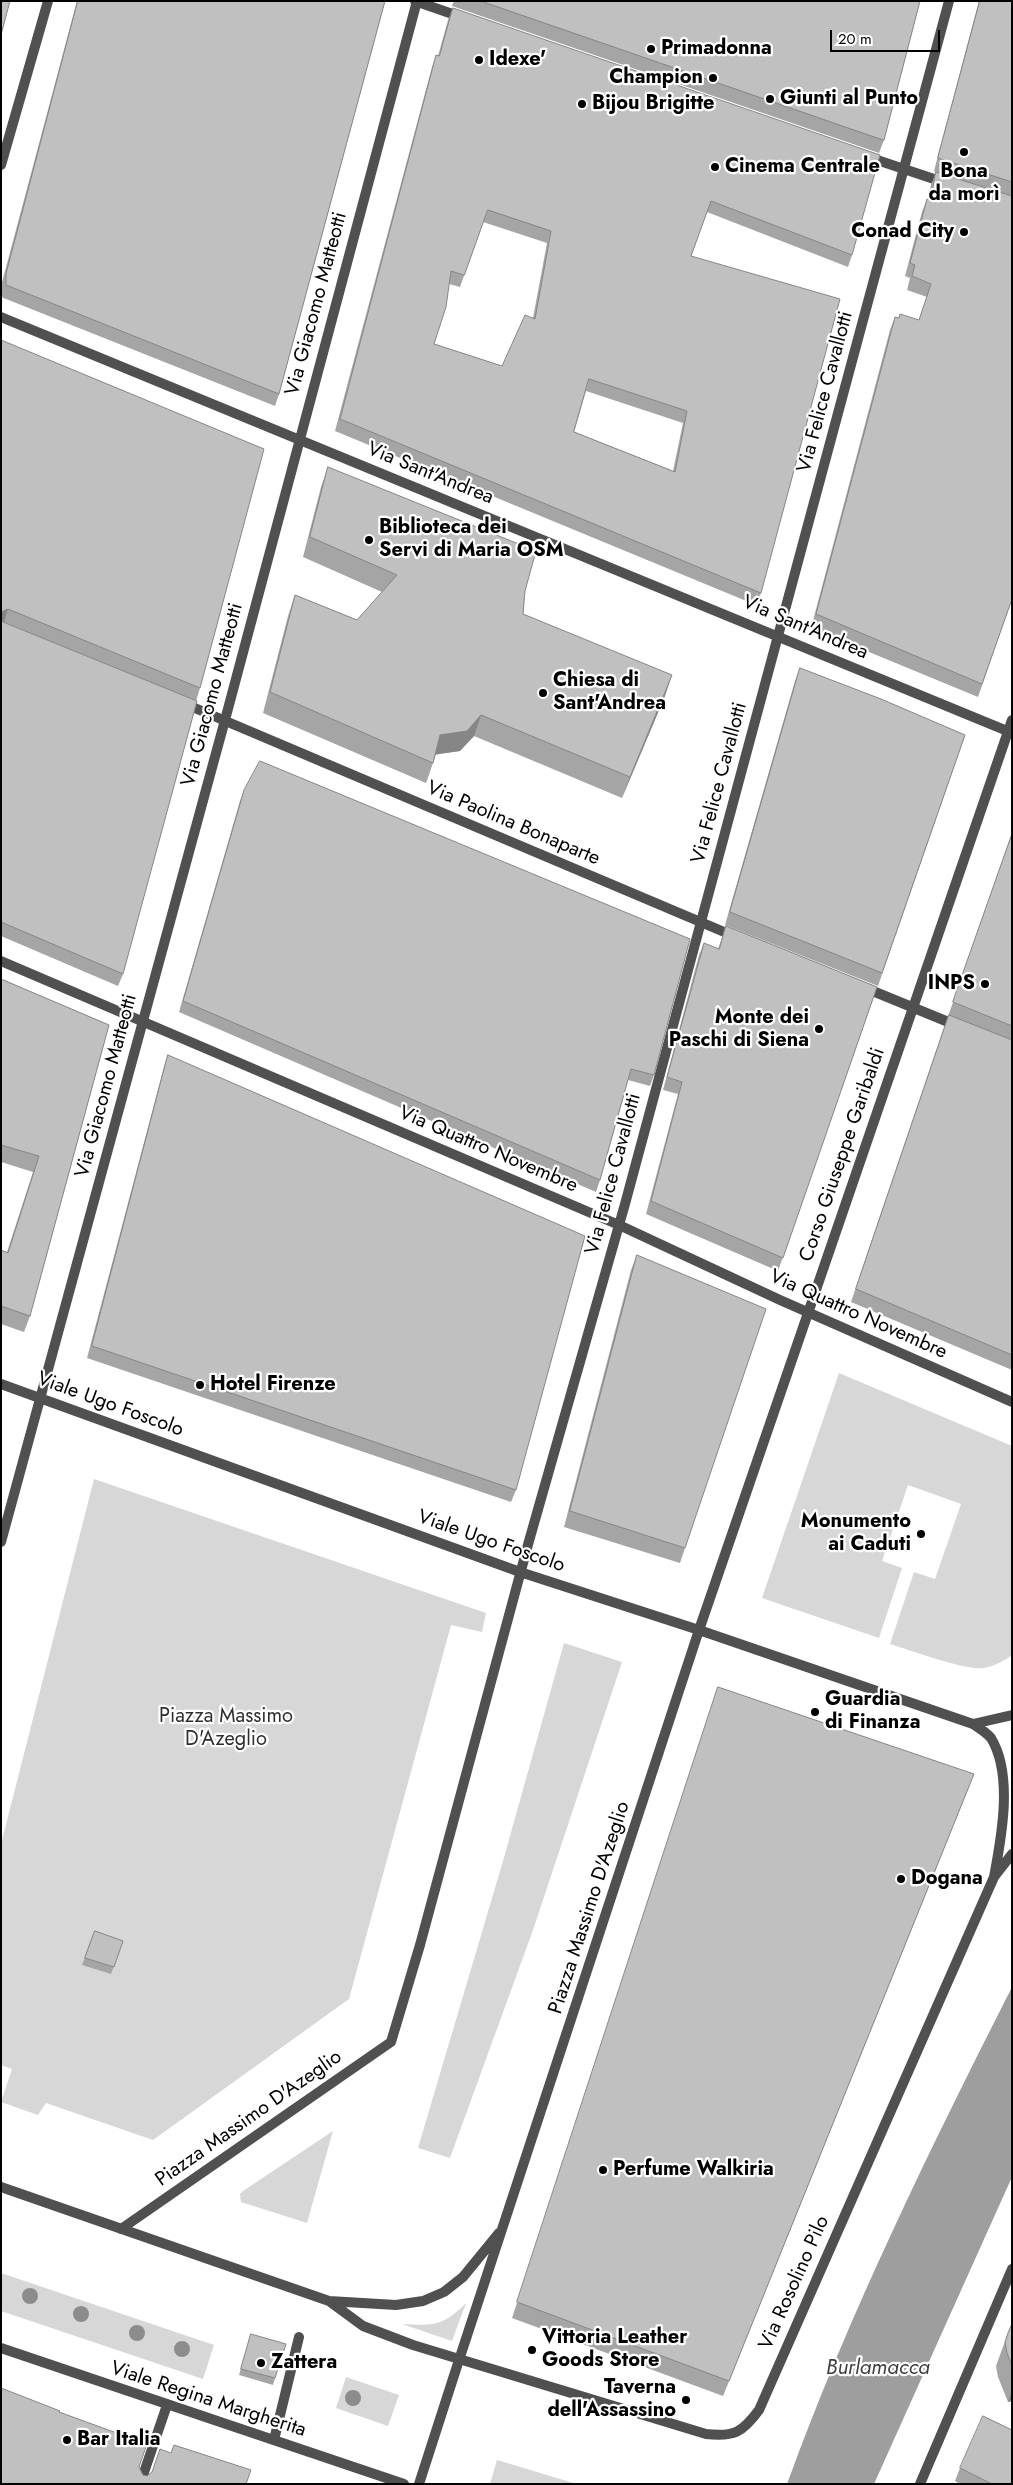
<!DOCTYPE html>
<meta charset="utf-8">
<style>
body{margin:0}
#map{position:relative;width:1013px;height:2485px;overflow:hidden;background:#fff;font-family:Jost,sans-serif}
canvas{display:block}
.frame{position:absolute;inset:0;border:2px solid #000;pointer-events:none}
.scale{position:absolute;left:830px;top:30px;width:110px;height:22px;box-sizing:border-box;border:2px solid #000;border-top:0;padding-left:6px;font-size:15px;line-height:18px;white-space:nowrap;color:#000;-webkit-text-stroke:4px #fff;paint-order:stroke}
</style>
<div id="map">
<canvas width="1013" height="2485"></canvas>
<div class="frame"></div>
<div class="scale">20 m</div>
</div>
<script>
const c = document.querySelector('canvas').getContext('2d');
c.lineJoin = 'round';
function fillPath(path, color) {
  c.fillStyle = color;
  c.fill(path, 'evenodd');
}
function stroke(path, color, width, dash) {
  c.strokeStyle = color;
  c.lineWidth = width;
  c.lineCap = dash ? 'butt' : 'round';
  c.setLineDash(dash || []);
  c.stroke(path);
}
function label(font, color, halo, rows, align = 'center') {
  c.font = font + ' Jost,sans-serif';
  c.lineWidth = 4.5;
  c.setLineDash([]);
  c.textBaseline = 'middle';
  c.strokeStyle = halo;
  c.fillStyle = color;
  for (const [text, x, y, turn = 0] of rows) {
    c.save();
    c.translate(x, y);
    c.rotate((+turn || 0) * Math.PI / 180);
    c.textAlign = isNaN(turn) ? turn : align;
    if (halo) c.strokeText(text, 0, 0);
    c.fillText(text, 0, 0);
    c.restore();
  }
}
fillPath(new Path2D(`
 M839 1373 1012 1446V1655C1006 1660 992 1667 984 1668 966 1671 910 1650 890 1644L914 1572 935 1579 961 1504 908 1485 882 1561 902 1568 879 1638 762 1598Z
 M94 1479 486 1613 482 1632 451 1625 349 1999 153 2140 46 2103 38 2115 1 2102 12 2069 1 2065V1844Z
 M564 1643 622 1662 533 1930 450 2158 418 2148 503 1861Z
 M333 2131 307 2223 241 2202 240 2194 243 2191Z
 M1 2273 214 2345 203 2379 1 2311Z
 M466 2303 452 2341 402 2324C434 2326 443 2326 466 2303Z
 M346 2377 399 2395 388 2426 336 2408Z
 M497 2460 577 2484H490Z`), '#d7d7d7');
fillPath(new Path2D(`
 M1012 1987V2177L874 2484H787C849 2313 930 2149 1012 1987Z`), '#9e9e9e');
stroke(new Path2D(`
 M415 1 464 18
 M865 156 946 183
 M1 2348 404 2484
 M274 2440 299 2337
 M140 2484 167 2405
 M419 2484 459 2360`), '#505050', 10);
stroke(new Path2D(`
 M1 165 48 1
 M1 317 1012 733
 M183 703 736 937
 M1 961 619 1225 780 1300 1012 1402
 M863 987 958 1026
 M1 1384 520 1572 699 1630 1012 720
 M1 1542 225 720 417 1
 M121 2229 391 2042 420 1945 529 1541 625 1204 949 1
 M920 2484 1012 2269`), '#505050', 10);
stroke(new Path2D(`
 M973 1724 1012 1715
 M1 2187 329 2301 396 2305 423 2301 444 2292 463 2277 499 2233
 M329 2301 363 2326 413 2345 706 2434C734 2437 742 2433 759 2410L994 1877 1012 1854
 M459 2360 699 1630 973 1724C979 1728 986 1732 991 1738 1013 1774 1002 1835 994 1877`), '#505050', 10);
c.fillStyle = '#8c8c8c';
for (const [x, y] of [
 [30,2296],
 [81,2314],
 [137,2333],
 [182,2349],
 [353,2398]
]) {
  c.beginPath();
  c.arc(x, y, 8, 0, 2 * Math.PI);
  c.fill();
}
fillPath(new Path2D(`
 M77 1H385L279 394 275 406 1 297V286Z
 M454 1H920L884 140 879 153 452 6Z
 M979 1H1012V599L978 697 811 628 890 330 895 317 919 320 927 297 907 290 910 278 905 276 922 212 927 199H928L931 185 936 172 934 171Z
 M453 8 852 255 848 267 707 212 691 256 761 593 756 605 335 431 432 67 436 55 438 56 448 20ZM483 222 547 243 533 318 502 366 434 344 449 284 460 287ZM586 391 683 423 673 471 574 432Z
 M1 340 200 688 196 701 3 622 123 974 118 986 1 936Z
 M328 467 525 591 523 614 665 696 622 798 474 736 460 751 436 754 433 763 426 783 263 713 288 616 295 595 357 620 382 592 303 557 321 487Z
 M800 668 965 735 878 986 725 925 795 681Z
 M244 790 654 1075 650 1086 628 1080 600 1180 596 1192 179 1012 240 801Z
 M1012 833V1370L851 1302 944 1028Z
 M726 926 877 987 778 1271 646 1214 678 1094 663 1090 699 955 704 943 718 949Z
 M1 979 109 1025 30 1316 24 1332 1 1324V1250L7 1252 33 1172 1 1162Z
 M168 1055 516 1490 511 1502 87 1358 164 1067Z
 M637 1255 685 1548 680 1563 564 1527 631 1270Z
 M718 1687 968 1789 723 2396 512 2318Z
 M95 1931 123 1941 111 1974 82 1965Z
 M1012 2324V2401L1008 2402 998 2377 996 2366 1008 2333Z
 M251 2334 275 2378 273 2385 239 2375Z
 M960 2468 1012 2484H960L955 2481Z`), '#a5a5a5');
fillPath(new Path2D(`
 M8 609 4 622 1 623V612Z
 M672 675 665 696 622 798 630 777Z
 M481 715 474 736 460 751 433 755 440 735Z
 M974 1774 968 1789 723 2396 729 2381Z
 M1012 2391V2401L1008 2402Z`), '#868686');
const building = new Path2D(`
 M1 1H10L1 35Z
 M78 1H385L279 394 6 285V274Z
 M481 1H920L884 140Z
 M980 1H1012V182L938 158Z
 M453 8 880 155 852 255 711 201 691 256 840 299 761 593 340 419 436 55 439 56ZM488 210 551 231 535 319 525 315 502 366 434 344 446 307 451 271 464 275ZM589 379 687 411 675 472 574 432Z
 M936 172 1012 196V599L982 684 816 614 895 317 899 318 900 314 919 320 931 284 912 276 915 265 910 263 927 199 930 200Z
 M1 340 264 449 200 688 8 609 1 612Z
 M328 467 536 551 525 591 523 614 672 675 630 777 481 715 467 731 440 735 433 763 270 692 295 595 357 620 397 575 310 537Z
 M1 620 3 622 197 701 123 974 1 922Z
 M800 668 881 699 965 735 882 973 730 912Z
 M260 761 690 939 654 1075 631 1069 600 1180 183 1001 244 790Z
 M1012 834V1026L953 1002Z
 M726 926 877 987 783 1258 651 1201 682 1082 667 1077 704 943 719 949Z
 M1 979 109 1025 30 1316 1 1306V1250L8 1253 39 1156 1 1145Z
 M949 1015 1012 1040V1355L856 1289Z
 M168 1055 585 1236 516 1490 92 1346Z
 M637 1255 766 1309 685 1548 570 1511Z
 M718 1687 974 1774 729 2381 517 2302Z
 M95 1931 123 1941 114 1967 85 1958Z
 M1012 2324V2366L1007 2353 1005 2342 1008 2333Z
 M251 2334 286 2344 275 2378 241 2369Z
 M1 2388 60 2411 59 2412 147 2444 139 2467 143 2475 147 2476 152 2472 160 2449 171 2453 174 2445 251 2470 246 2484H1Z
 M983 2416 1012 2430V2484H992L960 2468Z`);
fillPath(building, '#c0c0c0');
stroke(building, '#868686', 1);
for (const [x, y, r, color] of [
 [651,49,5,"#000"],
 [479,60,5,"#000"],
 [713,78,5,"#000"],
 [770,99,5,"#000"],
 [582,104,5,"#000"],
 [964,152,5,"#000"],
 [715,167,5,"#000"],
 [964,232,5,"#000"],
 [369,540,5,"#000"],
 [543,693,5,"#000"],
 [985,984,5,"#000"],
 [819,1029,5,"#000"],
 [200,1385,5,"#000"],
 [921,1534,5,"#000"],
 [815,1712,5,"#000"],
 [901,1879,5,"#000"],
 [603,2170,5,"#000"],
 [532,2350,5,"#000"],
 [261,2363,5,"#000"],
 [686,2400,5,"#000"],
 [67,2440,5,"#000"]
]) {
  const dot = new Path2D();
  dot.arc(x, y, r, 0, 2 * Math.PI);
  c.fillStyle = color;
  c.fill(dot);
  stroke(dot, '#fff', 2);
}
label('bold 20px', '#000', '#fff', [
 ["Primadonna",661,49],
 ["Idexe'",489,60],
 ["Champion",703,78,"right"],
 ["Giunti al Punto",780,99],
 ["Bijou Brigitte",592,104],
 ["Cinema Centrale",725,167],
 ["Bona",964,172,"center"],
 ["da morì",964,195,"center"],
 ["Conad City",954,232,"right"],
 ["Biblioteca dei",379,528],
 ["Servi di Maria OSM",379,551],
 ["Chiesa di",553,681],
 ["Sant'Andrea",553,704],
 ["INPS",975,984,"right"],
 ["Monte dei",809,1018,"right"],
 ["Paschi di Siena",809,1041,"right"],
 ["Hotel Firenze",210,1385],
 ["Monumento",911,1522,"right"],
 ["ai Caduti",911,1545,"right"],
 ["Guardia",825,1700],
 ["di Finanza",825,1723],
 ["Dogana",911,1879],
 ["Perfume Walkiria",613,2170],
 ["Vittoria Leather",542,2338],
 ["Goods Store",542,2361],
 ["Zattera",271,2363],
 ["Taverna",676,2388,"right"],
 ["dell'Assassino",676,2411,"right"],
 ["Bar Italia",77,2440]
], 'left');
label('20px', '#000', '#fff', [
 ["Via Giacomo Matteotti",317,304,-75],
 ["Via Felice Cavallotti",826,392,-75],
 ["Via Sant'Andrea",430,474,22],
 ["Via Sant'Andrea",805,628,23],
 ["Via Giacomo Matteotti",213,695,-75],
 ["Via Felice Cavallotti",720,783,-75],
 ["Via Paolina Bonaparte",513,824,23],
 ["Via Giacomo Matteotti",107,1086,-75],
 ["Via Quattro Novembre",488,1150,23],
 ["Corso Giuseppe Garibaldi",843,1155,-71],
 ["Via Felice Cavallotti",614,1174,-75],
 ["Via Quattro Novembre",858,1315,24],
 ["Viale Ugo Foscolo",110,1405,20],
 ["Viale Ugo Foscolo",491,1542,19],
 ["Piazza Massimo D'Azeglio",590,1908,-72],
 ["Piazza Massimo D'Azeglio",249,2119,-35],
 ["Via Rosolino Pilo",795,2283,-66],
 ["Viale Regina Margherita",208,2400,18]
]);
label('20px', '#2e2e2e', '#fff', [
 ["Piazza Massimo",226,1717],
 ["D'Azeglio",226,1740]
]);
label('italic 21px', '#3f3f3f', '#fff', [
 ["Burlamacca",878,2369]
]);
</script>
